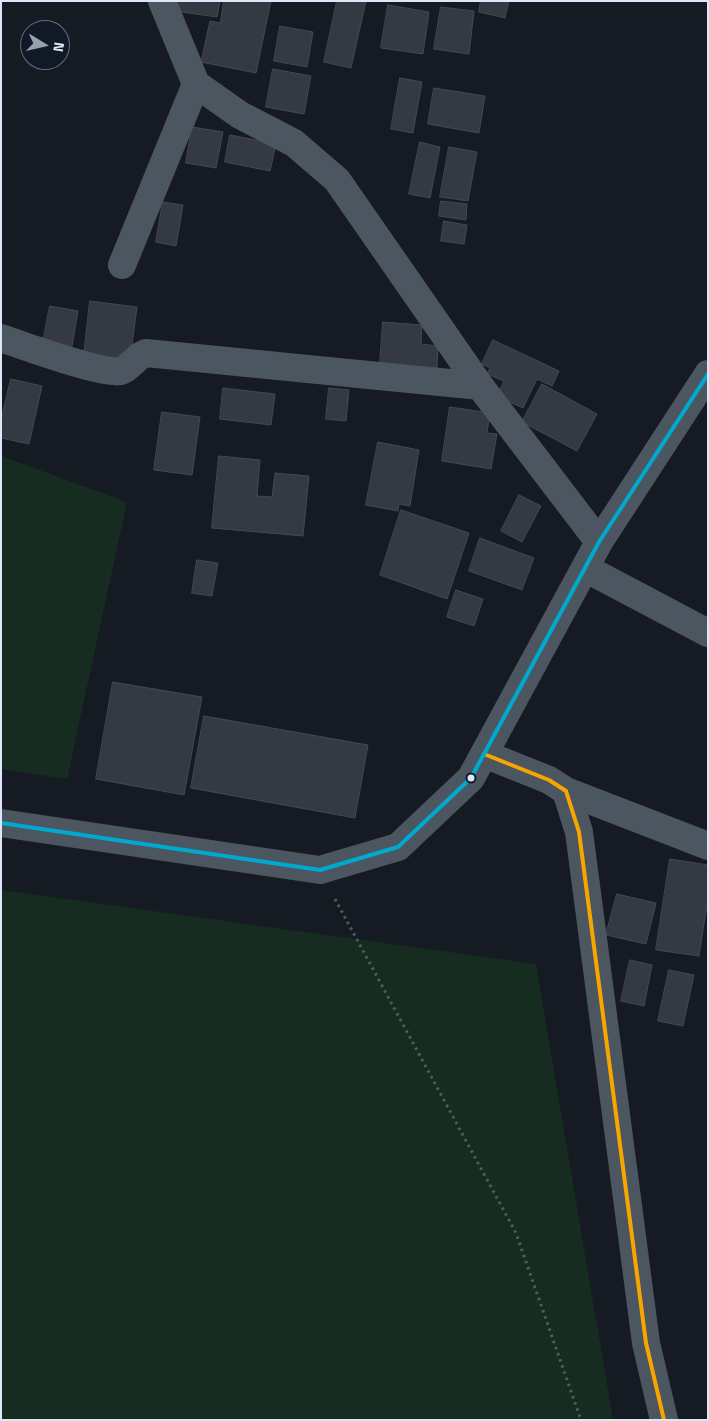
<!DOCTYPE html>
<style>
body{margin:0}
#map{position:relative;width:709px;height:1421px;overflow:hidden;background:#161a22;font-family:"Titillium Web",sans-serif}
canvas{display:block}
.frame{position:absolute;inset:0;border:2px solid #dbe8fb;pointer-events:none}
.north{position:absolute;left:20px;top:20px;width:50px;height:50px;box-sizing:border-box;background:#121926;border:1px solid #626c7b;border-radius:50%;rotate:99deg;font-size:14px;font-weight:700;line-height:20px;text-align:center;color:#dbe8fb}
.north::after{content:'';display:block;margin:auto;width:18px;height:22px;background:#96a0af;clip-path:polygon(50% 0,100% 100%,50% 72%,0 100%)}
</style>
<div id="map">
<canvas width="709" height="1421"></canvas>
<div class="frame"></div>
<div class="north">N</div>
</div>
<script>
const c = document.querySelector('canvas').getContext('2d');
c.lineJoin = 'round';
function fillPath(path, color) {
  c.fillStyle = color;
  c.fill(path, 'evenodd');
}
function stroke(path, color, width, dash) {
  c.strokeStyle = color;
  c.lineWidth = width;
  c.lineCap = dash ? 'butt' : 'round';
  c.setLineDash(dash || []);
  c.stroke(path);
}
fillPath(new Path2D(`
 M1 456 127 502 67 779 1 769Z
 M1 890 536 964 613 1420H1Z`), '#162c21');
const building = new Path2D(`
 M177 1H220L217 17 175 11Z
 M224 1H271L256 73 201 62 210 21 220 23Z
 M337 1H366L351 68 324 62Z
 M481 1H509L505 18 479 12Z
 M388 5 429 12 423 54 381 48Z
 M441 7 474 11 469 54 434 49Z
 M280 26 313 32 307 67 274 61Z
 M273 69 311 76 304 114 266 107Z
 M400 78 422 82 413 133 391 129Z
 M434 88 485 96 479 133 428 124Z
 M192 127 223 132 216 168 186 163Z
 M230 135 276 144 270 171 225 162Z
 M420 142 440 147 430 198 409 194Z
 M449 147 477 152 468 201 440 197Z
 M441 201 467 204 466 220 439 216Z
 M163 202 183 205 176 246 156 242Z
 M444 221 467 225 464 244 441 241Z
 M90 301 137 307 130 360 84 355Z
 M50 306 78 311 71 352 42 347Z
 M383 322 422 325 421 344 438 346 437 368 380 364Z
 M493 340 559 371 552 386 537 379 523 408 497 396 504 381 487 374 490 368 482 364Z
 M11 379 42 386 29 444 1 438V420Z
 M542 384 597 414 577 451 522 422Z
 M223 388 275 394 271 425 220 419Z
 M329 388 349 390 346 421 326 419Z
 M450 407 490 413 487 433 497 434 491 469 442 461Z
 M162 412 200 417 192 475 154 470Z
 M378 442 419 450 410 506 399 504 398 511 366 505Z
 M219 456 260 460 257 496 272 497 275 473 309 476 303 536 212 528Z
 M519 495 541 506 522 542 501 531Z
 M401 510 469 533 447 599 380 575Z
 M480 538 534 558 522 590 469 571Z
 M197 560 218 563 212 596 192 593Z
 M456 590 483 599 474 626 447 617Z
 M113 682 202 697 184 795 96 779Z
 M204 716 368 745 355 818 191 788Z
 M670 859 708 865V898L699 956 656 950Z
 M617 894 656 903 646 944 606 935Z
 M630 960 652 965 644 1006 621 1001Z
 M669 970 694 975 683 1026 658 1021Z`);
fillPath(building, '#343943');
stroke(building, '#434954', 1);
stroke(new Path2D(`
 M335 899 516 1233 581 1420`), '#4b5f5e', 3, [2.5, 4]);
stroke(new Path2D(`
 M162 1 196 84 240 115 294 143 337 180 480 386 599 542
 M122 265 196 84
 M1 338C20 345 108 376 121 371 131 367 136 356 146 353L480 386
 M585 568 708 633
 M484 754 549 780 566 791 579 832 646 1343 664 1420
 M566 791 708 846
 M1 823 320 870 398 847 471 778 599 542 708 374`), '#4c5660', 28);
stroke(new Path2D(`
 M484 754 549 780 566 791 579 832 646 1343 664 1420`), '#f7a600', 4);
stroke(new Path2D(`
 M1 823 320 870 398 847 471 778 599 542 708 374`), '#00a9ce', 4);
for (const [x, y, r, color] of [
 [471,778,4.5,"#dbe8fb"]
]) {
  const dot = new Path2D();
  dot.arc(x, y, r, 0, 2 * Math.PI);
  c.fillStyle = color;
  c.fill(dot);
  stroke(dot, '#121926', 2);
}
</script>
